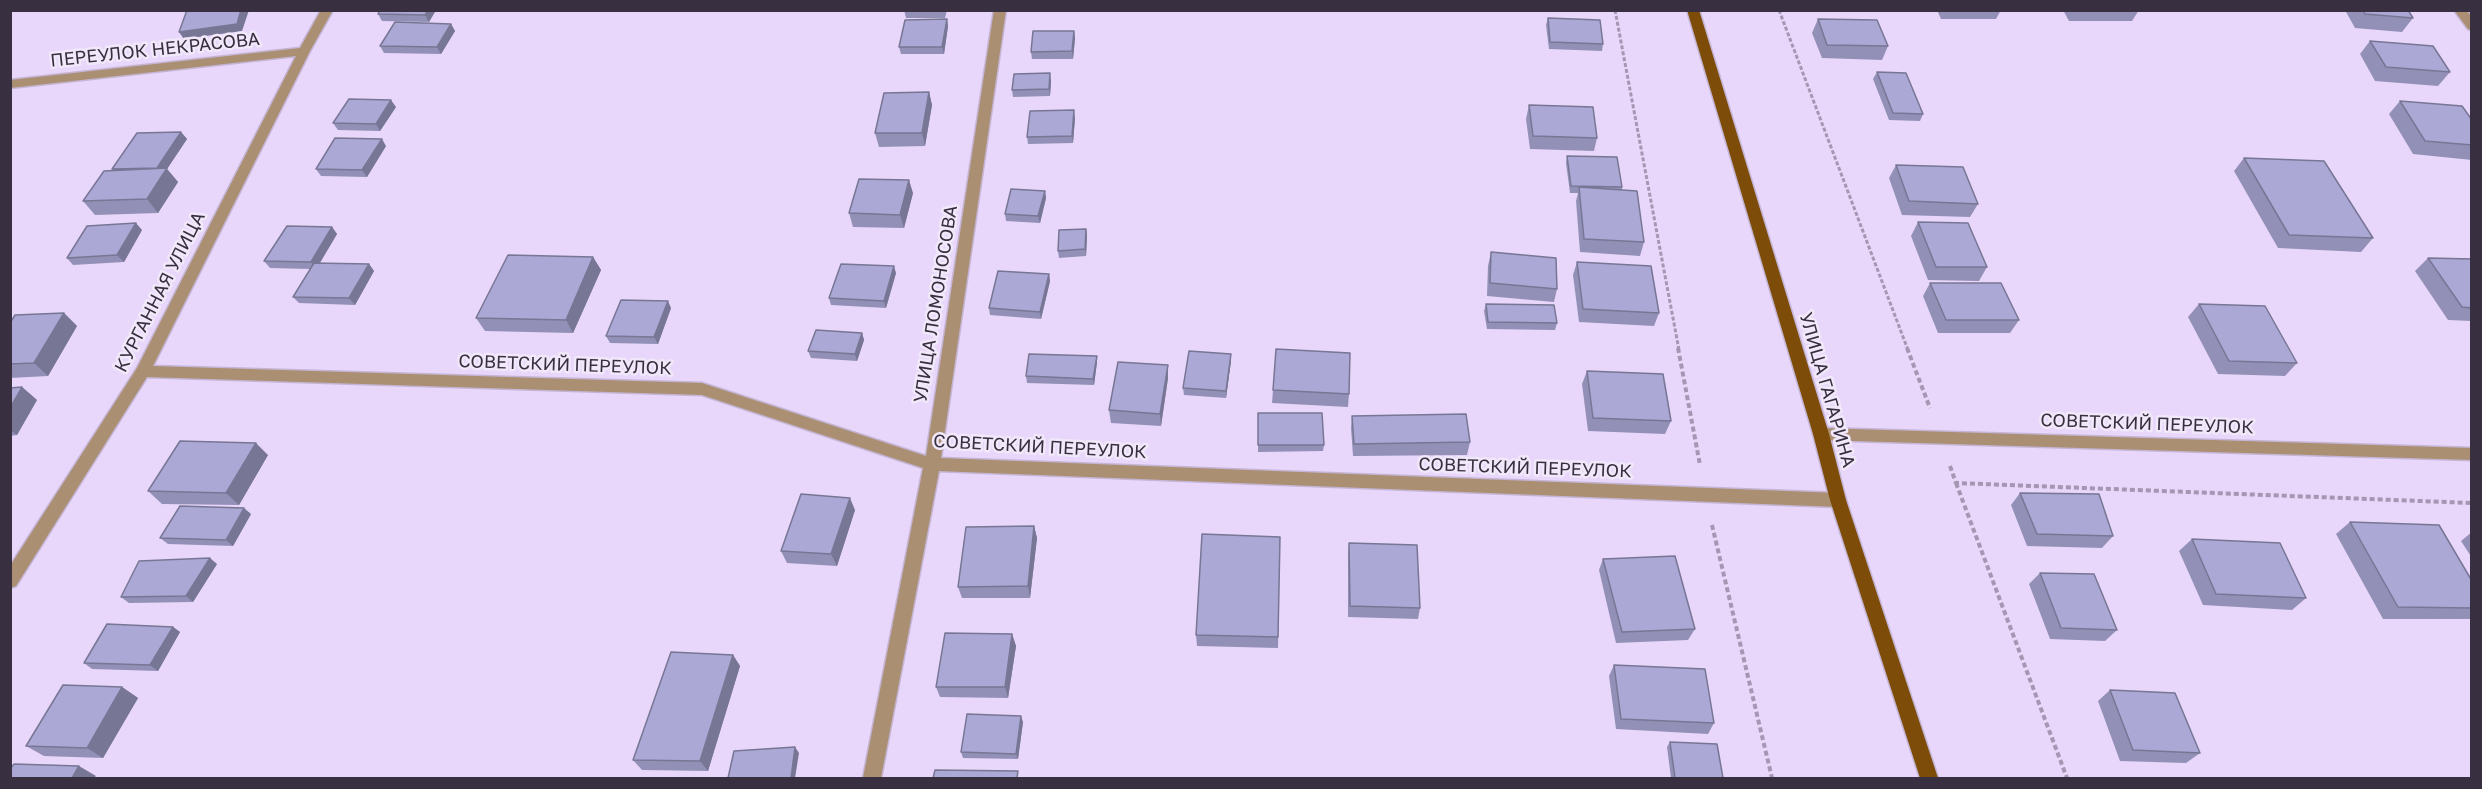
<!DOCTYPE html>
<meta charset="utf-8">
<style>
body{margin:0}
#map{position:relative;width:2482px;height:789px;overflow:hidden;background:#e8d7fa;font-family:"Golos Text",sans-serif}
canvas{display:block}
.frame{position:absolute;inset:0;border:12px solid #382f41;pointer-events:none}
</style>
<div id="map">
<canvas width="2482" height="789"></canvas>
<div class="frame"></div>
</div>
<script>
const c = document.querySelector('canvas').getContext('2d');
c.lineJoin = 'round';
function stroke(path, color, width, dash) {
  c.strokeStyle = color;
  c.lineWidth = width;
  c.lineCap = dash ? 'butt' : 'round';
  c.setLineDash(dash || []);
  c.stroke(path);
}
function fillPath(path, color) {
  c.fillStyle = color;
  c.fill(path, 'evenodd');
}
function label(font, color, halo, rows, align = 'center') {
  c.font = font + ' "Golos Text",sans-serif';
  c.lineWidth = 5;
  c.setLineDash([]);
  c.textBaseline = 'middle';
  c.strokeStyle = halo;
  c.fillStyle = color;
  for (const [text, x, y, turn = 0] of rows) {
    c.save();
    c.translate(x, y);
    c.rotate((+turn || 0) * Math.PI / 180);
    c.textAlign = isNaN(turn) ? turn : align;
    if (halo) c.strokeText(text, 0, 0);
    c.fillText(text, 0, 0);
    c.restore();
  }
}
const minor = new Path2D(`
 M321 10H333L310 51 153 366 702 383 926 456 994 10H1006L941 458 1838 493 1844 495 1846 500 1844 505 1838 507 939 471 881 778H863L923 468 702 395 147 377 16 586 10 588V566L137 368 296 56 10 88V80L300 48Z
 M2454 10H2466L2472 17V30L2468 29Z
 M1821 428 2472 448V460L1821 440 1816 438 1813 434 1816 430Z`);
const major = new Path2D(`
 M1687 10H1699L1829 434 1846 500 1938 778H1920L1830 500 1813 434Z`);
stroke(minor, '#c5b5d5', 3);
stroke(major, '#c5b5d5', 3);
stroke(new Path2D(`
 M1615 10 1679 350
 M1779 10 1908 350`), '#a597b3', 3, [4, 2]);
stroke(new Path2D(`
 M1678 348 1700 465
 M1907 348 1930 408
 M1950 466 1956 483 2472 503
 M1956 483 2067 778
 M1712 525 1772 778`), '#a597b3', 4, [5, 3]);
fillPath(minor, '#ab8f73');
fillPath(major, '#7c4c08');
fillPath(new Path2D(`
 M380 10H436L429 22 382 21 378 14Z
 M904 10H947L945 18H906Z
 M1937 10H2001L1996 19H1941Z
 M2063 10H2139L2132 21H2069Z
 M2345 10H2408L2413 18 2402 32 2355 28Z
 M1548 18 1603 44 1602 51 1549 49 1546 25Z
 M947 19 948 26 944 54H901L899 47Z
 M1818 19 1888 46 1882 60 1822 58 1812 33Z
 M451 24 455 31 441 54 384 53 380 46Z
 M1074 31 1075 38 1073 59H1032L1031 52Z
 M2370 41 2450 72 2438 86 2375 81 2360 54Z
 M1877 72 1923 114 1920 121 1889 120 1873 79Z
 M1051 81 1050 96 1013 97 1012 90Z
 M929 92 932 105 925 146 879 147 875 133Z
 M2400 101 2472 120V160L2413 154 2389 114Z
 M1529 105 1597 138 1594 151 1530 149 1526 119Z
 M396 107 380 131 338 130 333 123Z
 M1075 118 1073 143 1028 144 1027 137Z
 M181 132 187 139 167 169 178 182 158 213 95 215 83 201 113 170 112 169Z
 M386 146 367 177 321 176 316 169Z
 M1567 156 1622 187V190L1644 242 1640 256 1580 252 1576 201 1578 193H1570L1566 163Z
 M2244 158 2373 238 2361 252 2278 248 2234 171Z
 M1896 165 1978 204 1970 217 1902 215 1889 178Z
 M1045 191 1046 198 1040 223 1006 221 1005 214Z
 M913 193 904 228 853 227 849 213Z
 M1918 222 1987 267 1979 281 1928 280 1911 236Z
 M332 227 337 234 320 263 369 264 374 271 355 305 299 303 293 297 310 269 270 268 264 261Z
 M1086 229 1087 236 1086 256 1059 258 1058 251Z
 M142 230 124 262 73 265 67 258Z
 M1491 252 1557 289 1554 302 1487 296 1488 266Z
 M593 257 601 270 573 333 485 331 476 318Z
 M2428 258 2472 259V321L2448 320 2415 271Z
 M1577 262 1659 313 1654 326 1579 322 1573 275Z
 M896 273 886 308 831 305 829 298Z
 M1049 274 1050 281 1041 319 990 315 989 308Z
 M1930 283 2019 320 2010 333H1938L1923 296Z
 M1486 304 1557 323 1555 330 1487 329 1484 311Z
 M2199 304 2297 363 2285 376 2218 374 2188 317Z
 M671 308 658 344 610 343 606 336Z
 M64 313 77 326 48 376 10 378V323Z
 M862 333 864 340 857 361 811 358 808 351Z
 M1231 361 1226 398 1184 395 1183 388Z
 M1097 362 1094 385 1027 383 1026 376Z
 M1587 371 1671 421 1665 434 1588 431 1582 384Z
 M1168 378 1161 426 1111 423 1109 410Z
 M22 387 37 400 17 435 10 436V388Z
 M1273 390 1349 394 1348 407 1272 403Z
 M1258 413 1324 445 1323 451 1258 452Z
 M1352 416 1470 442 1467 455 1353 456 1351 428Z
 M268 455 239 505 162 504 148 491Z
 M2020 493 2113 536 2102 548 2027 546 2011 505Z
 M855 510 837 566 787 563 781 551Z
 M251 514 233 546 168 544 160 538Z
 M2350 522 2472 581V619H2383L2336 534Z
 M1034 526 1037 538 1030 598H962L958 587Z
 M2472 532V558L2461 541Z
 M1280 537 1278 648 1197 646 1196 635Z
 M2192 539 2306 598 2292 610 2203 605 2179 551Z
 M1349 543 1420 608 1418 619 1348 617V554Z
 M1603 559 1695 629 1688 640 1616 643 1599 570Z
 M217 564 193 602 129 603 121 597Z
 M2040 573 2117 630 2105 641 2050 639 2029 584Z
 M173 627 180 632 158 671 92 669 84 663Z
 M1012 634 1016 646 1008 698 940 697 936 687Z
 M733 655 740 666 708 771 642 770 633 760Z
 M1614 665 1714 723 1708 734 1616 729 1609 676Z
 M122 687 138 698 103 758 44 756 26 746Z
 M2110 690 2200 753 2186 763 2120 761 2098 701Z
 M1023 722 1018 759 963 758 961 752Z
 M1670 742 1723 778H1671L1667 747Z`), '#9390b7');
fillPath(new Path2D(`
 M241 10H249L242 31 184 39 179 32Z
 M428 10H436L429 22 425 15Z
 M947 19 948 26 944 54 942 47Z
 M451 24 455 31 441 54 437 47Z
 M1074 31 1075 38 1073 59 1072 51Z
 M1050 73 1051 81 1050 96 1049 89Z
 M929 92 932 105 925 146 922 133Z
 M391 100 396 107 380 131 376 124Z
 M1074 110 1075 118 1073 143 1072 136Z
 M181 132 187 139 167 169 178 182 158 213 147 199 157 168Z
 M382 139 386 146 367 177 362 170Z
 M909 180 913 193 904 228 900 215Z
 M1045 191 1046 198 1040 223 1038 216Z
 M136 223 142 230 124 262 117 255Z
 M332 227 337 234 316 269 311 262Z
 M1086 229 1087 236 1086 256 1085 249Z
 M593 257 601 270 573 333 566 320Z
 M369 264 374 271 355 305 349 298Z
 M894 266 896 273 886 308 884 301Z
 M1049 274 1050 281 1041 319 1040 312Z
 M668 301 671 308 658 344 654 337Z
 M64 313 77 326 48 376 34 363Z
 M862 333 864 340 857 361 855 354Z
 M1231 354V361L1226 398V391Z
 M1097 356V362L1094 385 1093 379Z
 M1168 365V378L1161 426 1160 414Z
 M22 387 37 400 17 435 10 430V408Z
 M256 443 268 455 239 505 226 493Z
 M850 498 855 510 837 566 831 554Z
 M244 508 251 514 233 546 226 540Z
 M1034 526 1037 538 1030 598 1028 586Z
 M210 558 217 564 193 602 186 596Z
 M173 627 180 632 158 671 150 665Z
 M1012 634 1016 646 1008 698 1005 687Z
 M733 655 740 666 708 771 700 761Z
 M122 687 138 698 103 758 87 748Z
 M1021 716 1023 722 1018 759 1016 754Z
 M795 747 799 753 795 778H791Z
 M79 766 96 776 94 778H72Z`), '#787695');
const building = new Path2D(`
 M187 10H241L237 24 179 32Z
 M380 10H428L425 15 378 14Z
 M904 10H944L904 11Z
 M2363 10H2408L2413 18 2365 14Z
 M1548 18 1600 20 1603 44 1550 42Z
 M947 19 942 47H899L905 20Z
 M1818 19 1877 20 1888 46 1827 45Z
 M395 22 451 24 437 47 380 46Z
 M1033 31H1074L1072 51 1031 52Z
 M2370 41 2433 46 2450 72 2386 67Z
 M1877 72 1906 73 1923 114 1893 113Z
 M1050 73 1049 89 1012 90 1014 74Z
 M929 92 922 133H875L884 93Z
 M349 99 391 100 376 124 333 123Z
 M2400 101 2462 106 2472 120V145L2425 141Z
 M1529 105 1593 107 1597 138 1533 136Z
 M1074 110 1072 136 1027 137 1030 111Z
 M181 132 157 168 112 169 137 133Z
 M335 138 382 139 362 170 316 169Z
 M1567 156 1617 157 1622 187 1571 186Z
 M2244 158 2324 161 2373 238 2289 235Z
 M1896 165 1963 167 1978 204 1909 201Z
 M167 168 147 199 83 201 104 171Z
 M859 179 909 180 900 215 849 213Z
 M1579 187 1637 191 1644 242 1584 239Z
 M1011 189 1045 191 1038 216 1005 214Z
 M1918 222 1968 223 1987 267H1936Z
 M136 223 117 255 67 258 87 226Z
 M287 226 332 227 311 262 264 261Z
 M1086 229 1085 249 1058 251 1059 230Z
 M1491 252 1556 258 1557 289 1490 283Z
 M508 255 593 257 566 320 476 318Z
 M2428 258 2472 259V308L2462 307Z
 M1577 262 1651 266 1659 313 1583 309Z
 M314 263 369 264 349 298 293 297Z
 M841 264 894 266 884 301 829 298Z
 M998 271 1049 274 1040 312 989 308Z
 M1930 283H2001L2019 320H1946Z
 M621 300 668 301 654 337 606 336Z
 M1486 304 1554 305 1557 323 1488 322Z
 M2199 304 2265 306 2297 363 2229 361Z
 M64 313 34 363 10 364V323L15 315Z
 M816 330 862 333 855 354 808 351Z
 M1276 349 1350 353 1349 394 1273 390Z
 M1189 351 1231 354 1226 391 1183 388Z
 M1029 354 1097 356 1093 379 1026 376Z
 M1118 362 1168 365 1160 414 1109 410Z
 M1587 371 1663 374 1671 421 1593 418Z
 M22 387 10 408V388Z
 M1258 413H1322L1324 445H1258Z
 M1466 414 1470 442 1354 444 1352 416Z
 M180 441 256 443 226 493 148 491Z
 M2020 493 2099 494 2113 536 2037 534Z
 M801 494 850 498 831 554 781 551Z
 M180 506 244 508 226 540 160 538Z
 M2350 522 2439 525 2472 581V608L2398 607Z
 M1034 526 1028 586 958 587 966 527Z
 M1202 534 1280 537 1278 637 1196 635Z
 M2192 539 2280 543 2306 598 2216 594Z
 M1349 543 1417 545 1420 608 1350 606Z
 M1675 556 1695 629 1622 632 1603 559Z
 M210 558 186 596 121 597 139 561Z
 M2040 573 2094 574 2117 630 2061 628Z
 M107 624 173 627 150 665 84 663Z
 M945 633 1012 634 1005 687H936Z
 M671 652 733 655 700 761 633 760Z
 M1614 665 1705 669 1714 723 1621 719Z
 M63 685 122 687 87 748 26 746Z
 M2110 690 2175 693 2200 753 2133 750Z
 M967 714 1021 716 1016 754 961 752Z
 M1670 742 1717 744 1723 778H1675Z
 M795 747 791 778H728L734 751Z
 M14 764 79 766 72 778H10V769Z
 M935 770 1018 771 1017 778H933Z`);
fillPath(building, '#aba8d5');
stroke(building, '#787695', 1.5);
label('18px', '#382f41', '#f1e8fa', [
 ["ПЕРЕУЛОК НЕКРАСОВА",155,50,-6],
 ["КУРГАННАЯ УЛИЦА",160,292,-63],
 ["УЛИЦА ЛОМОНОСОВА",936,304,-81],
 ["СОВЕТСКИЙ ПЕРЕУЛОК",565,365,2],
 ["УЛИЦА ГАГАРИНА",1827,390,74],
 ["СОВЕТСКИЙ ПЕРЕУЛОК",2147,424,2],
 ["СОВЕТСКИЙ ПЕРЕУЛОК",1040,447,3],
 ["СОВЕТСКИЙ ПЕРЕУЛОК",1525,468,2]
]);
</script>
